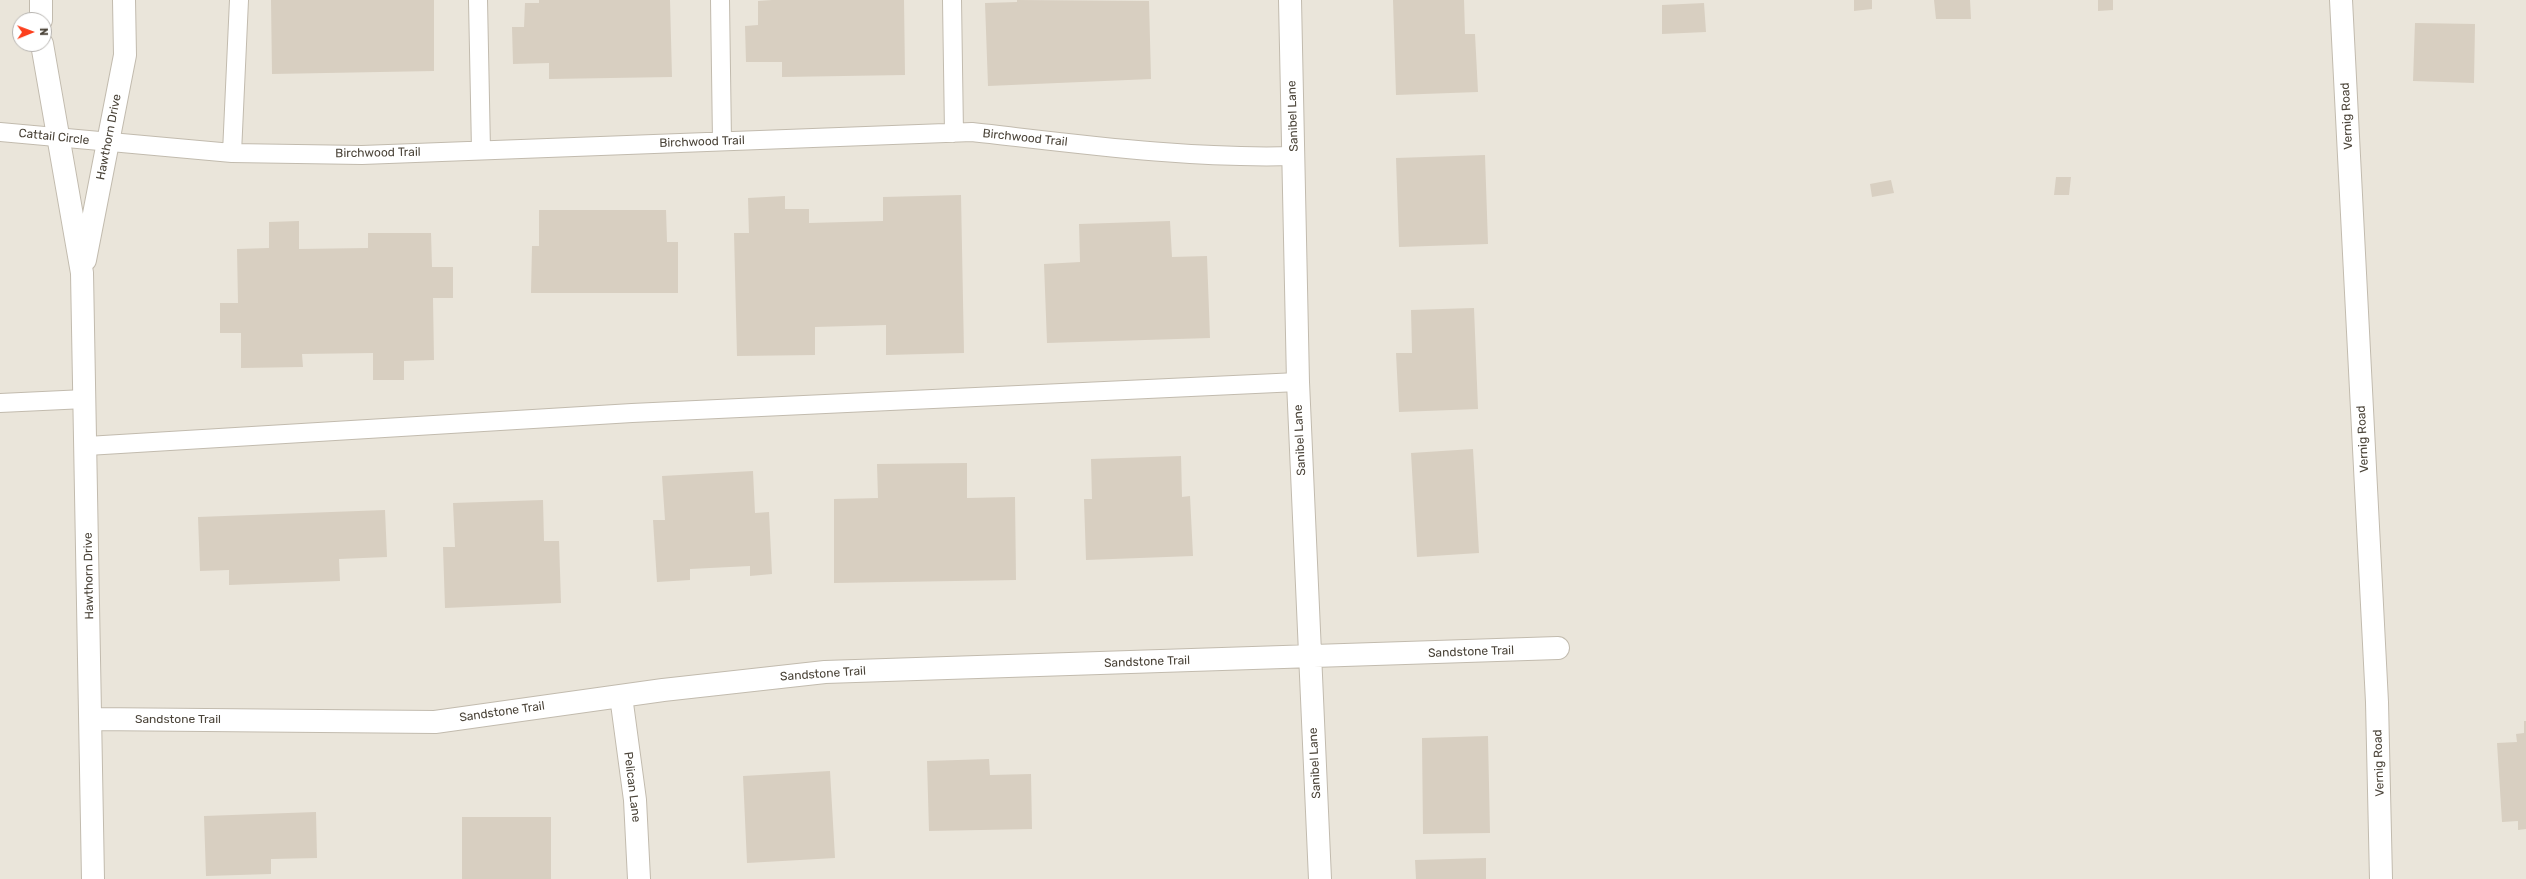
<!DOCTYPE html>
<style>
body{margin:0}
#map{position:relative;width:2526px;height:879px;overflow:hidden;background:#f6f3ec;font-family:Rubik,sans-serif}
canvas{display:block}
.north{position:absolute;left:12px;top:12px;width:40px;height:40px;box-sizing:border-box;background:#fff;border:1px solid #b7b4b0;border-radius:50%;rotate:89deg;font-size:11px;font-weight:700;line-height:16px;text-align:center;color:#4b4439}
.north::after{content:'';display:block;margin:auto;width:14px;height:18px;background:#fc3f1d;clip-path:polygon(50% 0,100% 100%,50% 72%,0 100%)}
</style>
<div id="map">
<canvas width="2526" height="879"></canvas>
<div class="north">N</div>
</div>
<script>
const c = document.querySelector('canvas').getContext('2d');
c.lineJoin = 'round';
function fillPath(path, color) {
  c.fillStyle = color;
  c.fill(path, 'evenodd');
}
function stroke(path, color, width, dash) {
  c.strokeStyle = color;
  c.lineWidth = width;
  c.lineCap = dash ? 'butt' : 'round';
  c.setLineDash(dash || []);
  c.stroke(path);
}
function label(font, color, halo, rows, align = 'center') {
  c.font = font + ' Rubik,sans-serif';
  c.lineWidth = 3;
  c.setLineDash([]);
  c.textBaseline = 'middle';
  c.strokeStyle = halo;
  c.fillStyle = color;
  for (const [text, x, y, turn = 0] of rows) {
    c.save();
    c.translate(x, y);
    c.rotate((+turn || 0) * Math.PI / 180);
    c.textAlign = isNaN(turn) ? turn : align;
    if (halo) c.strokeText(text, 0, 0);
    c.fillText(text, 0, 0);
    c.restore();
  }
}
fillPath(new Path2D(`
 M0 0H2526V879H0ZM20 20H44V44H20Z`), '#eae5da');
fillPath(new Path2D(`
 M271 0H434V71L272 74Z
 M539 0H670L672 77 549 79V63L513 64 512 27H524L525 3H539Z
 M772 0H904L905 75 782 77V62H746L745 26 758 25V1Z
 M1017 0 1149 1 1151 79 988 86 985 3 1017 2Z
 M1393 0H1464L1465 34H1475L1478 92 1396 95Z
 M1854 0H1872V9L1854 11Z
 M1934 0H1970L1971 19H1936Z
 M2098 0H2113V10L2098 11Z
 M1704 3 1706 32 1662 34V5Z
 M2415 23 2475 24 2474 83 2413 81Z
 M1485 155 1488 244 1399 247 1396 158Z
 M2056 177H2071L2069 195H2054Z
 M1891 180 1894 193 1872 197 1870 184Z
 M961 195 964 353 886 355V325L815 327V355L737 356 734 233H749L748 198 785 196V209H809V223L883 221V197Z
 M539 210H666L667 242H678V293H531L532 246H539Z
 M299 221V249L368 248V233H431L432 267H453V298H433L434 360 404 361V380H373V353L302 354 303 367 241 368V333H220V303H238L237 249 269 248V222Z
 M1170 221 1172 257 1207 256 1210 338 1047 343 1044 264 1080 262 1079 224Z
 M1474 308 1478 409 1399 412 1396 353H1412L1411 310Z
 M1473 449 1479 553 1417 557 1411 453Z
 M1181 456 1182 497 1190 496 1193 556 1086 560 1084 499H1092L1091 459Z
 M967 463V498L1015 497 1016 580 834 583V499L878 498 877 464Z
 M753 471 755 513 769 512 772 574 750 576V566L690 569V580L657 582 653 520H665L662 476Z
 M543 500 544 541H559L561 603 445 608 443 547H455L453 503Z
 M385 510 387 557 339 559 340 581 229 585V570L200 571 198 517Z
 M2524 721H2526V829L2518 830V821L2502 822 2497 743 2517 742 2516 734 2524 733Z
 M1488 736 1490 833 1423 834 1422 738Z
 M989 759 990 775 1031 774 1032 829 929 831 927 761Z
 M830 771 835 858 747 863 743 776Z
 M316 812 317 858 271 859V874L206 876 204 816Z
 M462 817H551V879H462Z
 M1486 858V879H1416L1415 860Z`), '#d8cfc1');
const lane = new Path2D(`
 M478 0 481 150
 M720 0 722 141
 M952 0 954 133
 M0 132 232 153 362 155 972 132C1079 144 1187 159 1294 156
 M232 153 239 0
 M0 403 85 399
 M87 446 632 413 1298 382`);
const street = new Path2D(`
 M41 0V20
 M1290 0 1298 382 1320 879
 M2341 0 2377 702 2381 879
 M42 44 82 273 93 879
 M85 260 125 55 124 0
 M621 696 635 800 639 879
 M91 719 435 722 663 690 825 672 1558 648`);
stroke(lane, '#c2bbae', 20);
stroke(street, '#c2bbae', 24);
stroke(lane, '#fff', 18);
stroke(street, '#fff', 22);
label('12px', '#4b4439', '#fff', [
 ["Sanibel Lane",1293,116,-92],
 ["Vernig Road",2347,116,-93],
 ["Cattail Circle",54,137,6],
 ["Hawthorn Drive",109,137,-79],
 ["Birchwood Trail",1025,138,6],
 ["Birchwood Trail",702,142,-2],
 ["Birchwood Trail",378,153,-1],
 ["Vernig Road",2363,439,-93],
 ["Sanibel Lane",1300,440,-93],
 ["Hawthorn Drive",89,576,-91],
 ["Sandstone Trail",1471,652,-2],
 ["Sandstone Trail",1147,662,-2],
 ["Sandstone Trail",823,674,-4],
 ["Sandstone Trail",502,712,-8],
 ["Sandstone Trail",178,720],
 ["Sanibel Lane",1315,763,-93],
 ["Vernig Road",2379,763,-92],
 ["Pelican Lane",632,787,83]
]);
</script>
